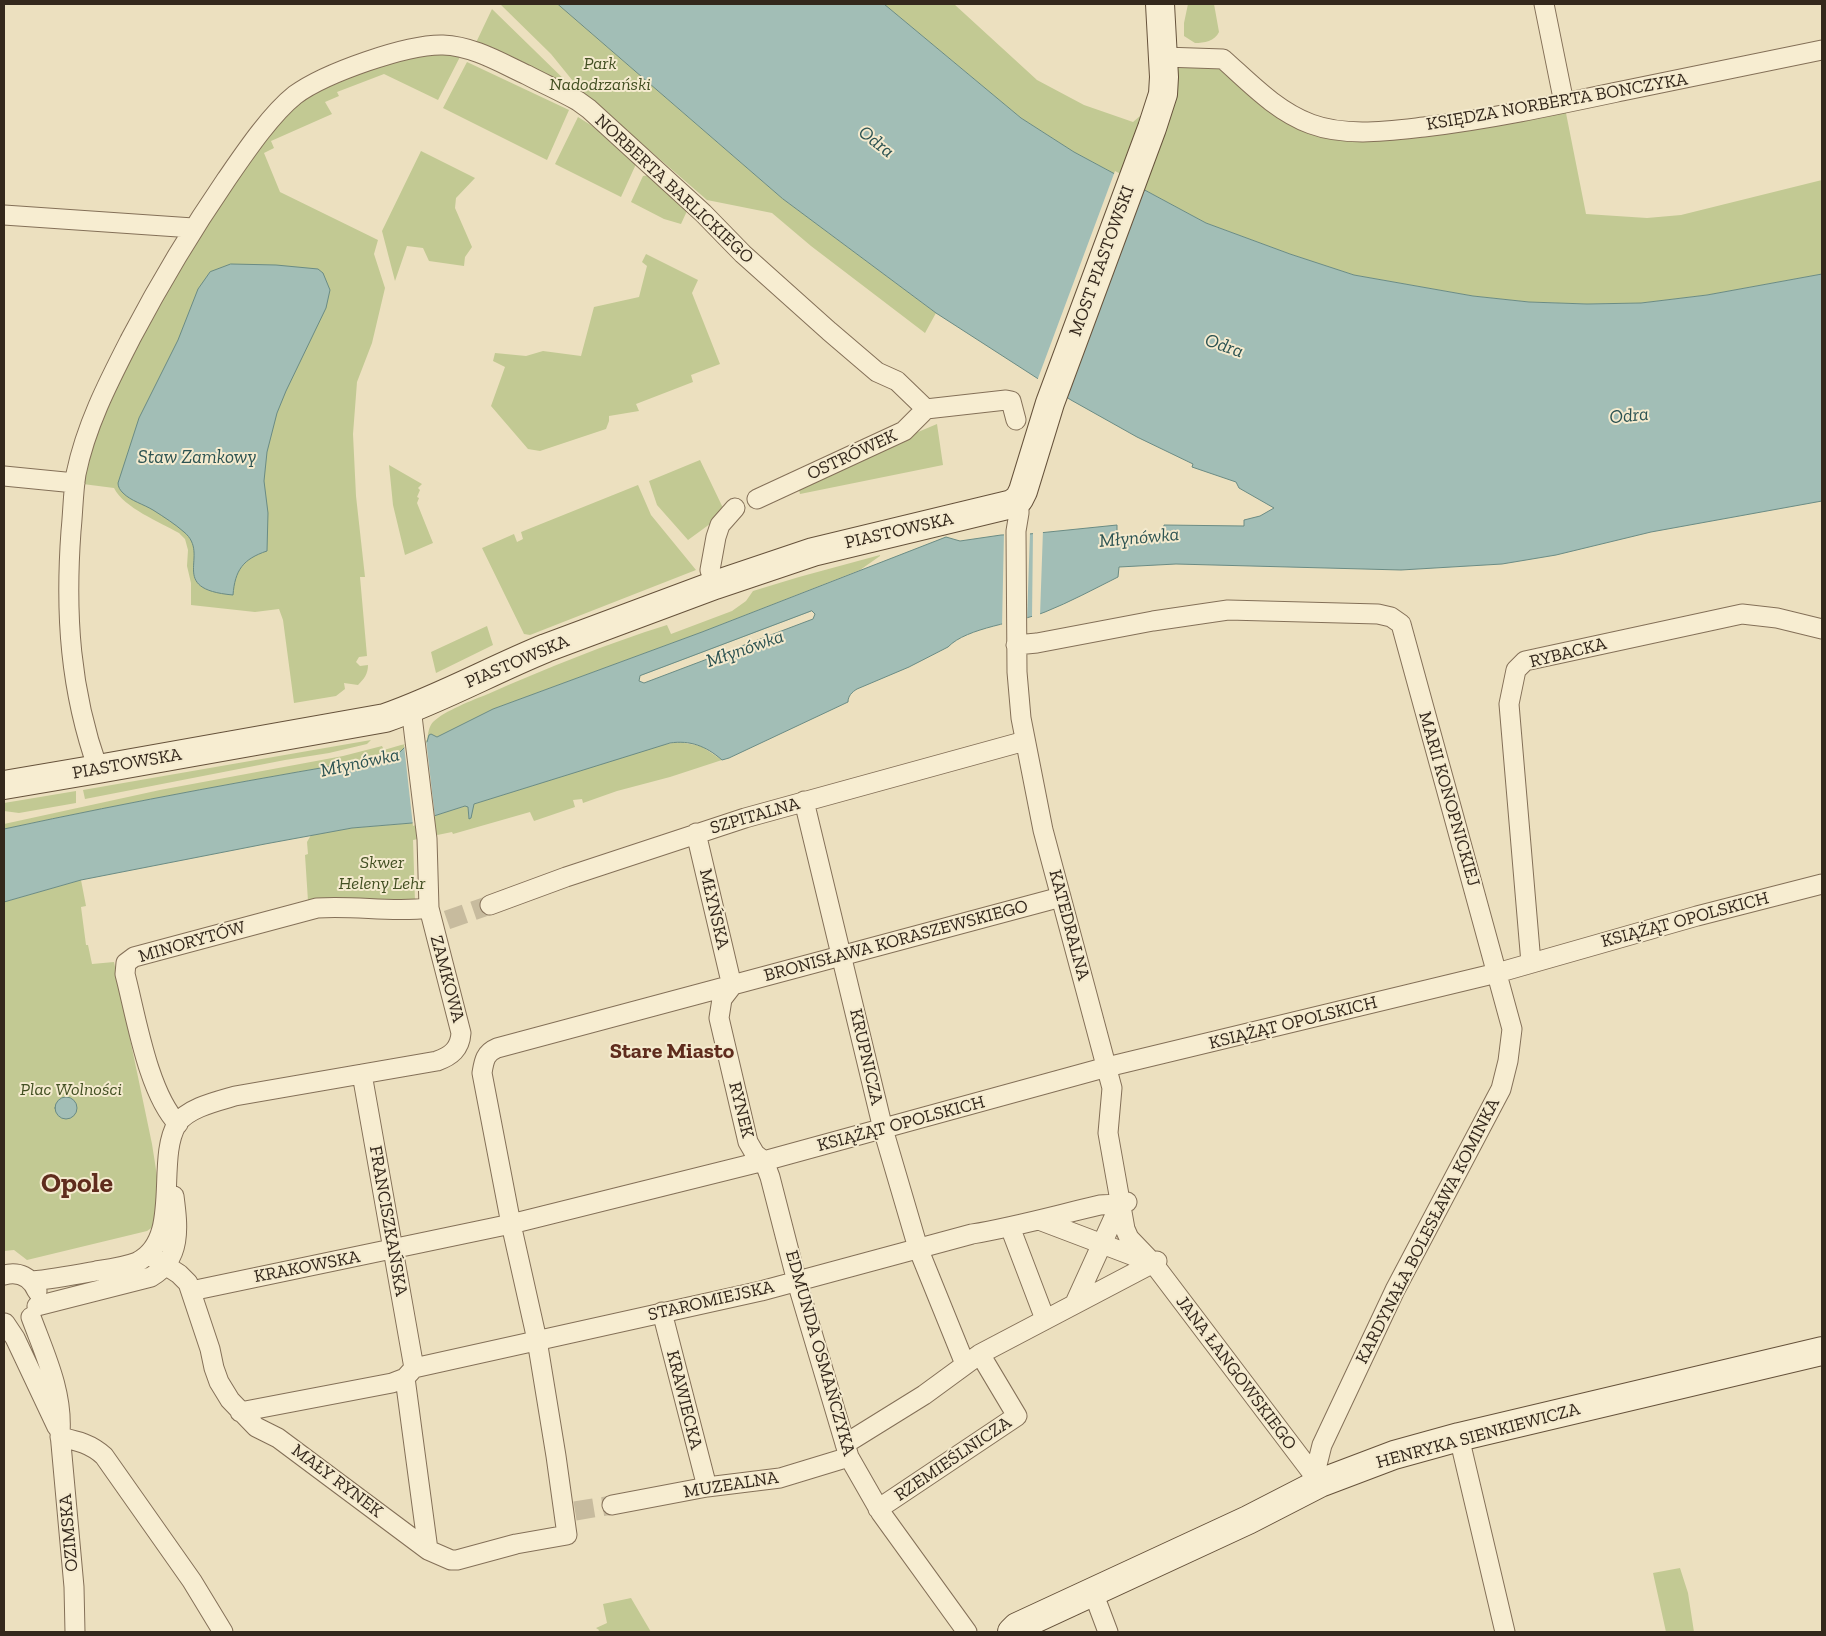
<!DOCTYPE html>
<meta charset="utf-8">
<style>
body{margin:0}
#map{position:relative;width:1826px;height:1636px;overflow:hidden;background:#ece0bf;font-family:"Zilla Slab",serif}
canvas{display:block}
.frame{position:absolute;inset:0;border:5px solid #34281c;pointer-events:none}
</style>
<div id="map">
<canvas width="1826" height="1636"></canvas>
<div class="frame"></div>
</div>
<script>
const c = document.querySelector('canvas').getContext('2d');
c.lineJoin = 'round';
function fillPath(path, color) {
  c.fillStyle = color;
  c.fill(path, 'evenodd');
}
function stroke(path, color, width, dash) {
  c.strokeStyle = color;
  c.lineWidth = width;
  c.lineCap = dash ? 'butt' : 'round';
  c.setLineDash(dash || []);
  c.stroke(path);
}
function label(font, color, halo, rows, align = 'center') {
  c.font = font + ' "Zilla Slab",serif';
  c.lineWidth = 4;
  c.setLineDash([]);
  c.textBaseline = 'middle';
  c.strokeStyle = halo;
  c.fillStyle = color;
  for (const [text, x, y, turn = 0] of rows) {
    c.save();
    c.translate(x, y);
    c.rotate((+turn || 0) * Math.PI / 180);
    c.textAlign = isNaN(turn) ? turn : align;
    if (halo) c.strokeText(text, 0, 0);
    c.fillText(text, 0, 0);
    c.restore();
  }
}
fillPath(new Path2D(`
 M500 4H558L783 199 936 313 925 333 811 246 772 213 707 200 581 91 551 54Z
 M884 4H954L1037 80 1084 105 1133 122 1140 116 1154 119 1164 57 1210 59 1257 91 1340 130 1564 103 1586 214 1647 218 1681 215 1822 180V274L1707 295 1641 303 1587 304 1529 302 1473 296 1354 275 1290 254 1206 223 1074 152 1021 118Z
 M1188 4H1214L1219 32C1215 41 1204 43 1195 43L1184 36V23Z
 M492 9 573 88 472 51Z
 M464 49 438 100 384 74 337 92 339 96 325 102 332 114 271 141 274 148 264 153 280 192 378 240 374 254 385 288 372 343 357 382 353 434 356 496 365 577H360L367 656 359 657 356 662 360 666 368 665C368 674 364 679 358 685L344 683 345 689 336 696 294 703 283 620 279 609 255 612 191 605V583L187 566 188 550 185 539 179 533C160 522 124 508 114 488L75 483 115 369 270 121 343 70Z
 M467 62 569 110 547 160 443 108Z
 M578 117 605 134 637 162 621 197 555 164Z
 M421 151 475 178 456 198 455 208 472 247 465 257 464 266 429 261 423 248 407 246 395 281 382 231Z
 M651 175 687 211 681 224 664 219 631 202 643 176Z
 M646 254 698 280 692 293 720 364 691 375 693 382 636 404 639 411 609 416V421L606 429 540 451 528 449 491 406 505 367 493 361 495 353 526 356 543 351 581 356 594 307 639 297 647 266 642 262Z
 M937 424 943 465 800 494 797 483Z
 M700 460 723 508 714 521 688 540 657 505 649 481Z
 M389 465 422 484 418 488 420 490 417 497 419 498 417 503 433 543 405 555 393 505Z
 M638 485 651 515 696 570 530 635 524 634 482 548 514 534 517 542 523 539 521 532Z
 M880 555V556L860 570 702 632 493 709 437 737 431 734 429 735 428 742 408 744 397 755C265 777 134 801 4 829V824L160 790 343 756 382 746 384 750 401 745 427 740C428 734 429 726 433 722 444 711 473 700 488 694 547 668 606 644 667 625L671 634 732 611 746 601 753 591 799 577Z
 M487 626 493 645 436 673 431 652Z
 M371 740 367 744 329 753 285 760 85 799 83 790Z
 M679 742 701 746 722 760 670 777 617 791 583 803 582 799 573 800 575 807 534 821 530 812 453 834 452 832 413 840 415 902 308 901 305 855 308 854 307 842 311 835 352 828 412 823 465 806 468 807 469 818 474 804 661 745Z
 M76 791V803L19 813 4 811V803Z
 M81 880 86 906 81 907 86 945H88L92 964 114 962 152 1144 157 1176 156 1211 154 1226 147 1231 27 1260 14 1250 4 1251V902Z
 M1680 1568 1688 1593 1694 1632H1666L1653 1573Z
 M631 1598 651 1632H598L599 1630 596 1628 607 1623 603 1604Z`), '#c2c993');
const water = new Path2D(`
 M558 4H884L1021 118 1074 152 1206 223 1290 254 1354 275 1473 296 1529 302 1587 304 1641 303 1707 295 1822 274V501L1651 532 1556 555 1502 564 1401 570 1176 564 1119 567 1118 577C1094 589 1070 602 1045 612 1018 623 967 627 948 647L909 667 857 689C852 692 848 696 848 702L729 758 722 760C706 746 690 740 670 743L474 804 471 818 469 819 468 807 465 806 412 823 352 828 265 844 81 880 4 902V829C134 801 265 777 397 755L408 744 427 742 429 735 431 734 437 737 493 709 702 632 946 537 960 541 1001 535 1029 534 1117 525V538L1163 540 1164 525 1244 526V520L1260 516 1274 508 1239 488 1236 482 1192 467 1193 464 1137 437 1071 400 936 313 783 199ZM812 611 815 614 813 619 644 683 639 681 640 676Z
 M231 264 276 265 318 269 323 273 330 290 326 308 286 391 277 413 267 452 264 481 268 513 267 551C243 559 235 570 233 595 165 589 212 555 184 532 175 524 164 517 153 510 143 504 131 501 123 493 120 490 118 487 118 483L139 418 178 340 198 289 210 272Z
 M55 1108a11 11 0 1 1 22 0a11 11 0 1 1-22 0Z`);
fillPath(water, '#a2beb6');
stroke(water, '#6a8b84', 1);
fillPath(new Path2D(`
 M1115 171 1145 187 1066 400 1037 381Z
 M1043 530 1040 616 1032 619 1033 531Z
 M1004 532H1030L1027 620 1002 627Z
 M426 739 435 818 413 826 404 745 407 742Z`), '#ece0bf');
stroke(new Path2D(`
 M447 920 490 905
 M575 1511 612 1505`), '#c7bb9e', 19, [19, 9]);
const street = new Path2D(`
 M1544 4 1564 103
 M1164 57 1223 59C1250 83 1276 111 1311 124 1346 137 1388 131 1424 127 1491 119 1556 105 1622 91 1688 77 1755 64 1822 50
 M4 215 193 228
 M4 476 75 483
 M757 499 904 431 926 409 1006 400 1011 401 1016 420
 M1019 499V513L1016 531 1017 672 1021 718 1043 830 1112 1088 1108 1133 1125 1229 1129 1238 1153 1263 1319 1482
 M715 585 710 570 716 537 720 525 735 508
 M1016 645 1037 643 1153 621 1228 610 1378 614 1391 617 1401 624 1512 1029 1508 1061 1501 1089 1395 1290 1322 1445 1317 1465 1320 1483
 M98 769C70 690 65 615 71 531 73 512 73 493 76 474 86 425 109 381 131 338 160 283 191 231 226 180 244 154 270 115 295 95 325 73 407 44 443 45 473 46 501 63 527 75 544 84 562 92 578 101L589 109 703 213 743 254 829 331 877 372 897 381 926 409
 M804 801 883 1129 918 1248 965 1364
 M696 833 732 986
 M490 905 566 877 745 818 1025 741
 M1531 963 1509 704 1516 670 1525 661 1742 614 1777 618 1822 629
 M732 986 722 999 719 1018 748 1142 755 1154 764 1161 770 1177 797 1282 849 1457 881 1513 967 1632
 M362 1074 414 1368
 M178 1124C148 1093 136 1016 125 974L126 963 134 957 317 908C355 905 392 913 429 908
 M1039 1220 1147 1261
 M1010 1227 1045 1319
 M148 1254 179 1274 188 1283 210 1349 214 1368 219 1382 230 1400 256 1427 278 1438 428 1550 451 1560H457L516 1544 567 1535 556 1456 537 1340 511 1224 482 1073C484 1061 485 1053 497 1048L1061 897
 M4 1275C19 1271 31 1277 37 1291
 M32 1281C53 1279 74 1275 96 1271 109 1269 124 1267 137 1262 183 1240 155 1160 177 1124 187 1108 218 1101 235 1096L437 1061C451 1056 460 1049 461 1033L429 908 427 839 411 708
 M191 1291 511 1224 764 1161 1107 1067 1497 973 1697 916 1822 884
 M1075 1303 1120 1204
 M37 1306 151 1277C182 1259 178 1227 174 1196
 M662 1312 707 1487
 M31 1317C45 1355 63 1392 60 1433L74 1587 75 1632
 M5 1323 15 1338 57 1427
 M414 1368 761 1291 972 1234C1015 1227 1057 1215 1100 1205 1109 1204 1118 1205 1127 1202
 M405 1378 428 1550
 M240 1412 392 1383 405 1378 414 1368
 M60 1437C78 1441 91 1444 104 1456L192 1581 223 1632
 M1459 1437 1505 1632
 M845 1444 924 1395 980 1354 1157 1261
 M612 1505 707 1487 780 1478 849 1457
 M878 1509 1017 1416 980 1354
 M1093 1592 1108 1632`);
const secondary = new Path2D(`
 M4 785 98 769 385 718C440 699 492 670 546 648L715 585 813 552 1012 504 1019 499 1023 491 1050 403 1152 128 1163 94 1164 77 1160 4
 M1012 1632 1017 1627 1248 1520 1320 1483 1394 1455 1459 1437 1822 1351`);
stroke(street, '#847058', 21);
stroke(secondary, '#66523b', 30);
stroke(street, '#f7edd1', 19);
stroke(secondary, '#f7edd1', 28);
label('italic 18px', '#435023', '#f4eace', [
 ["Park",600,64],
 ["Nadodrzański",600,85],
 ["Skwer",382,863],
 ["Heleny Lehr",382,884],
 ["Plac Wolności",71,1090]
]);
label('18px', '#34281c', '#f4eace', [
 ["KSIĘDZA NORBERTA BONCZYKA",1557,102,-10],
 ["NORBERTA BARLICKIEGO",674,189,43],
 ["MOST PIASTOWSKI",1102,261,-70],
 ["OSTRÓWEK",852,455,-25],
 ["PIASTOWSKA",899,531,-13],
 ["RYBACKA",1568,653,-14],
 ["PIASTOWSKA",517,662,-23],
 ["PIASTOWSKA",127,764,-10],
 ["MARII KONOPNICKIEJ",1449,799,74],
 ["SZPITALNA",755,816,-16],
 ["MŁYŃSKA",714,909,77],
 ["KSIĄŻĄT OPOLSKICH",1685,920,-15],
 ["KATEDRALNA",1069,925,75],
 ["BRONISŁAWA KORASZEWSKIEGO",896,941,-15],
 ["MINORYTÓW",192,942,-16],
 ["ZAMKOWA",447,979,75],
 ["KSIĄŻĄT OPOLSKICH",1293,1023,-14],
 ["KRUPNICZA",866,1057,77],
 ["RYNEK",741,1110,76],
 ["KSIĄŻĄT OPOLSKICH",901,1124,-15],
 ["FRANCISZKAŃSKA",388,1221,80],
 ["KARDYNAŁA BOLESŁAWA KOMINKA",1428,1231,-63],
 ["KRAKOWSKA",307,1267,-11],
 ["STAROMIEJSKA",711,1301,-13],
 ["EDMUNDA OSMAŃCZYKA",820,1353,74],
 ["JANA ŁANGOWSKIEGO",1236,1373,53],
 ["KRAWIECKA",684,1400,76],
 ["HENRYKA SIENKIEWICZA",1478,1436,-15],
 ["RZEMIEŚLNICZA",953,1459,-34],
 ["MAŁY RYNEK",337,1481,37],
 ["MUZEALNA",731,1485,-9],
 ["OZIMSKA",69,1533,-95]
]);
label('italic 19px', '#2c5352', '#f4eace', [
 ["Odra",876,142,38],
 ["Odra",1224,346,19],
 ["Odra",1629,416,-5],
 ["Staw Zamkowy",197,458],
 ["Młynówka",1139,538,-5],
 ["Młynówka",745,649,-19],
 ["Młynówka",360,763,-12]
]);
label('bold 22px', '#5f2c1d', '#f4eace', [
 ["Stare Miasto",672,1052]
]);
label('bold 28px', '#5f2c1d', '#f4eace', [
 ["Opole",77,1184]
]);
</script>
